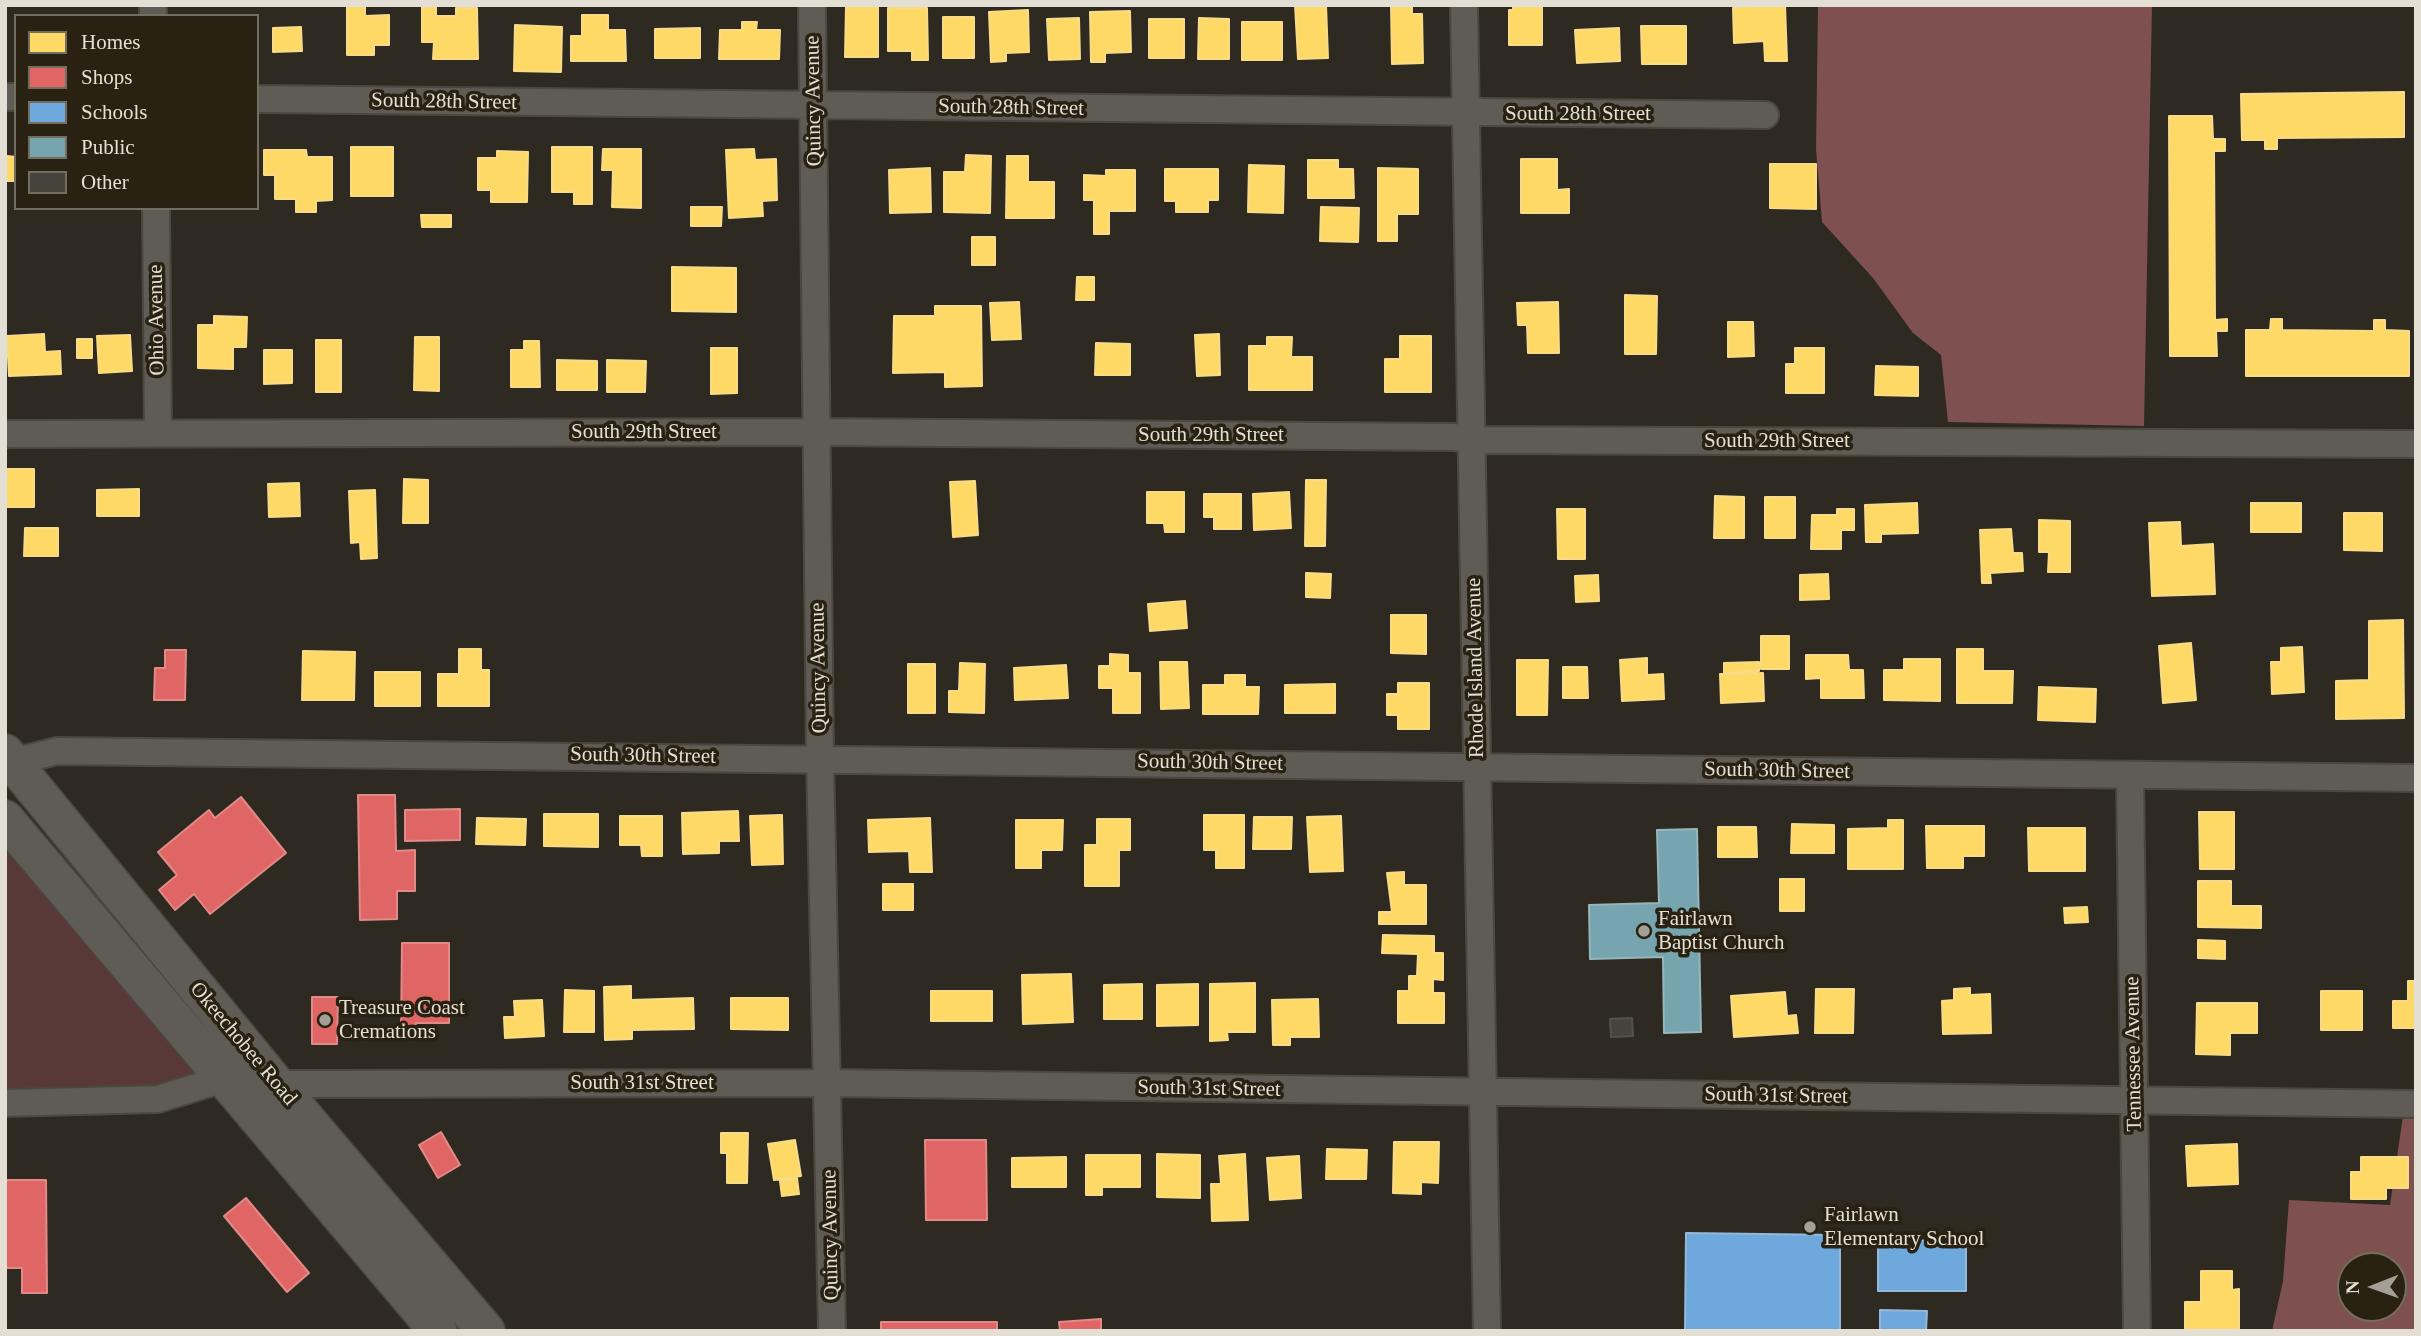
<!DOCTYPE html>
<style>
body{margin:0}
#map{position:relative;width:2421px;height:1336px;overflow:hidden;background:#2e2a21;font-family:"Times New Roman",serif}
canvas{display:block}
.frame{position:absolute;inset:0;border:7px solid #e4dfd5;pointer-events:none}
.legend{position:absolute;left:14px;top:14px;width:245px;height:196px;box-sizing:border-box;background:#292212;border:2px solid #746e60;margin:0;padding:9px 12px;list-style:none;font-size:21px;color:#e4dfd5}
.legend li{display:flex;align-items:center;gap:14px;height:35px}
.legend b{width:35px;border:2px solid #746e60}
.north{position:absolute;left:2337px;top:1252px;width:70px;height:70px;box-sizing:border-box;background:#292212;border:2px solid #746e60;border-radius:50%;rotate:269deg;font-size:19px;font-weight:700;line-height:28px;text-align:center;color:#e4dfd5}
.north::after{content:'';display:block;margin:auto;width:24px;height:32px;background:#a4a096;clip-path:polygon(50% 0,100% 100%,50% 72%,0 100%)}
</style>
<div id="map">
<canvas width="2421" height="1336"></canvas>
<div class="frame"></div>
<ul class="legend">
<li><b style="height:19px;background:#ffd966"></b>Homes</li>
<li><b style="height:19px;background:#e06666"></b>Shops</li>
<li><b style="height:19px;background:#6fa8dc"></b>Schools</li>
<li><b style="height:19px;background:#76a5af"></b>Public</li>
<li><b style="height:19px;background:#46433c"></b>Other</li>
</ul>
<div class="north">N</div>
</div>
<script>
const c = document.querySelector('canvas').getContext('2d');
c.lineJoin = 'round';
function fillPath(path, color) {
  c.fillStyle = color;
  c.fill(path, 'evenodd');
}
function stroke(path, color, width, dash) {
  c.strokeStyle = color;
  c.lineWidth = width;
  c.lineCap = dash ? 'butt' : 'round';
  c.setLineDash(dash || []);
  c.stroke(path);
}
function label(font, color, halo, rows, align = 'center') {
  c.font = font + ' "Times New Roman",serif';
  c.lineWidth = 7;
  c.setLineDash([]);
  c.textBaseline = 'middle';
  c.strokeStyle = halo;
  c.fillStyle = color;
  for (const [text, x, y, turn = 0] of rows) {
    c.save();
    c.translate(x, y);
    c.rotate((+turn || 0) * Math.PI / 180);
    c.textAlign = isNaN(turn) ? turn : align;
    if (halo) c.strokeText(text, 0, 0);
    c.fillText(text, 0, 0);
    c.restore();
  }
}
fillPath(new Path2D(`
 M5 838 203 1073 156 1088 5 1091Z`), '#593938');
fillPath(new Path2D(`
 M1818 5H2152L2144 426 1948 422 1941 355 1913 333 1873 278 1822 222 1816 149Z
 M2403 1116H2416V1331H2272L2283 1281 2289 1200 2390 1205ZM2351 1266H2393V1308H2351Z`), '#7e504f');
const homes = new Path2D(`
 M1295 5H1326L1328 58 1298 59Z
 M1391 5H1412V14H1422L1423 63 1392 64Z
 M1513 5H1542V45H1509V10H1513Z
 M1766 5H1785L1787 61H1765L1764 41 1734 43 1733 8Z
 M347 6H365V16L389 15V45H374V55H347Z
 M846 6H878V57H845Z
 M422 7H436V16H456V8H477L478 59H433L434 42H422Z
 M888 8H927L928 60H912V51H888Z
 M1028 10 1029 52 1006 53V61L991 62 989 12Z
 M1130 11 1131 52 1105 53V62H1091L1090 12Z
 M582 15H608V30H625L626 61H571V36H582Z
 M943 17H974V58H943Z
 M1079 18 1080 59 1049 60 1047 19Z
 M1199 18 1229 19V59H1198Z
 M1149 19H1184V58H1149Z
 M742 22H757L756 30H780L779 59H719L720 30H742Z
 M1242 22H1282V60H1242Z
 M515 25 562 27 561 72 514 71Z
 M1641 26H1686V64H1642Z
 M301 27 302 51 273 52V28Z
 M700 28V58H655V29Z
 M1619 28 1620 61 1577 63 1575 30Z
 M2404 92V137L2277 138V149H2265V140H2242L2241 94Z
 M2169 116H2212L2213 139H2225V151H2214L2215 320 2227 319V331H2216L2217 356H2170Z
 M351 147H393V196H351Z
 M552 147H592V204H574V192H552Z
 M603 149H641V208L612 207 613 170H602Z
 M754 149 755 160 776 159 777 200 762 201 763 216 729 218 726 150Z
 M264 150H306L307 157H332V200L316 201V212H296V199H275V175H264Z
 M497 151 528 152 527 202H491V190H478V158H497Z
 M966 155 991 156 990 213 944 212V172H965Z
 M7 156 16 157V181H6Z
 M1007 156H1028V182H1054V218H1006Z
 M1521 159H1557V190L1569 189V213H1521Z
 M1308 160H1338V169H1353L1354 198H1308Z
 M1770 164H1816V209L1770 208Z
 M1249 165 1284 166 1283 213 1248 212Z
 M930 168 931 212 890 213 889 170Z
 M1378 168 1418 169V214H1397V241H1378Z
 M1165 169H1218V200H1208V212H1176V201H1165Z
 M1106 170H1135V211H1109V234H1094V200H1084V175L1106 176Z
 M691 207H722L721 226H691Z
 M1321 207 1359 208 1358 242 1320 241Z
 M421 215H451V227H422Z
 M972 237H995V265H972Z
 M672 267 736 268V312L672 311Z
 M1077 277H1094V300H1076Z
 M1625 295 1657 296 1656 354H1625Z
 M1019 302 1021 339 992 340 990 303Z
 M1558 302 1559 353H1528L1527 325H1518L1517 303Z
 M935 306H981L982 386 945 387V372L893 373 894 316H935Z
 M214 316 247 317 246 347H233V369L198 368V325H214Z
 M2271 319H2282V330L2374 331V320H2385V330L2409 331V376H2246V330H2270Z
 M1728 322H1753L1754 356 1728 357Z
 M44 334 45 352 60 351 61 374 9 376 7 336Z
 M1219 334 1220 375 1197 376 1195 335Z
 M130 335 132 371 99 373 97 336Z
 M1400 336H1431V392H1385V359H1400Z
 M415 337H439V391L414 390Z
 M1267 337H1292L1291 357H1312V390H1249V346H1267Z
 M77 339H92V358H77Z
 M316 340H341V392H316Z
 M524 341H539L540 387H511V350H524Z
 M1096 343 1130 344V375H1095Z
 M711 348H737V393L711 394Z
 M1795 348H1824V393H1786V364H1795Z
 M264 350H292V383L264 384Z
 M557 360 597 361V390H557Z
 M607 360 646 361 645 392H607Z
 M1876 366 1918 367V396L1875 395Z
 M5 469H34V507H5Z
 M404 479 428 480V523H403Z
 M1306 480H1326L1325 546H1305Z
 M975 481 978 535 953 537 950 482Z
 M299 483 300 516 269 517 268 484Z
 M139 489V516H97V490Z
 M375 490 377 558 361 559 360 542 351 543 349 491Z
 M1147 492H1184V532H1165L1164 523H1147Z
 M1289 492 1291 528 1254 530 1253 494Z
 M1204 494H1241V529H1214V517H1204Z
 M1715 496 1744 497V538H1714Z
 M1765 497H1795V538H1765Z
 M1917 503 1918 533 1881 534V542H1866L1865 505Z
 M2251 503H2301V532H2251Z
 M1557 509H1585V559H1558Z
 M1837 509H1854V530H1841V549H1811L1812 515H1837Z
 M2344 513H2382V551L2344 550Z
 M2039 520 2070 521V572H2048L2049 552H2039Z
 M2180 522 2181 546 2213 544 2215 594 2152 596 2149 523Z
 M25 528H58V556H24Z
 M2011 529 2013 553H2022L2023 571 1990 573 1991 583H1982L1980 530Z
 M1306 573 1331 574 1330 598 1306 597Z
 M1828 574 1829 599 1800 600V575Z
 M1598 575 1599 601 1576 602 1575 576Z
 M1185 601 1187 628 1150 631 1148 604Z
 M1391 615H1426V654L1391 653Z
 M2403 620 2404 718 2336 719V681L2369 680V621Z
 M1761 636H1789V669H1761Z
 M2191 643 2196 700 2163 703 2159 646Z
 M2302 647 2304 692 2272 694 2271 662H2281V648Z
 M459 649H481V670H489V706H438V674H459Z
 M1957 649H1983V671H2013L2012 703H1957Z
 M303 651 355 652 354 700H302Z
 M1110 654 1128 655V673H1140V713H1113V688H1099V666H1110Z
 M1806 655H1848L1849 670H1863L1864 698H1821V678L1806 679Z
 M1647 658V675L1663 674 1664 699 1622 701 1620 660Z
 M1904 659H1940V701L1884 700V670H1904Z
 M1517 660H1548L1547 715H1517Z
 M1160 662H1187L1189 708 1161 709Z
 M1759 662V671L1724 673V663Z
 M960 663 985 664 984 713 949 712V691H959Z
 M908 664H935V713H908Z
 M1066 665 1068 698 1015 700 1014 668Z
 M1563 667H1587L1588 698H1563Z
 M375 672H420V706H375Z
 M1763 673 1764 701 1721 703 1720 674Z
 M1225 675H1245V687H1259L1258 714H1203V685H1225Z
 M1398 683H1429V729H1398V715H1387V694H1398Z
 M1335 684V713H1285V685Z
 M2039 687 2096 689 2095 722 2038 720Z
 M738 811 739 841H719V853L683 854 682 813Z
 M2199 812H2234V869H2200Z
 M544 814H598V847L544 846Z
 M782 815 783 864 752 865 750 816Z
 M1204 815H1244V868H1216V850H1204Z
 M620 816H662V856H642L641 845H620Z
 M1341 816 1343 871 1310 872 1307 817Z
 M1254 817H1292L1291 849H1253Z
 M477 818 526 819 525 845 476 844Z
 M930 818 932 872H910L909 851 869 852 868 820Z
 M1097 819H1130V850H1119V886H1085V845H1097Z
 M1016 820H1063L1062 850H1041V868H1016Z
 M1888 820H1903V869H1848V829L1888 828Z
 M1792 824 1834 825V853H1791Z
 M1926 826H1984V856H1963V868H1927Z
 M1718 827H1756L1757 857H1718Z
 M2028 828H2085V871H2029Z
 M1404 872V885H1426V924H1379V912H1392L1387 873Z
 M1780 879H1804V911H1780Z
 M2198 881H2231V906H2261V928L2198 927Z
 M883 884H913V910H883Z
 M2087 907 2088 922 2065 923 2064 908Z
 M1383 935 1434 936V953H1443V980L1433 979V993H1444V1023H1398V991H1409V976H1417L1418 954 1382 953Z
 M2198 940 2225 941V959L2198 958Z
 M1071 974 1073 1022 1023 1024 1022 975Z
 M2408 981H2416V1028H2393V1001H2408Z
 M1255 983V1032H1227L1228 1040 1210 1041V984Z
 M1142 984V1019H1104V985Z
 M1198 984V1025L1157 1026V985Z
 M631 986V1000L693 998 694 1029 632 1030V1039L605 1040 604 987Z
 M1970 988V995L1990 994 1991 1033 1943 1034 1942 1001 1954 1000V989Z
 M1816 989H1854L1853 1033H1815Z
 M565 990 594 991V1032H564Z
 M931 991H992V1021H931Z
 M2321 991H2362V1030H2321Z
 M1785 992 1787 1016 1796 1015 1798 1033 1734 1037 1731 996Z
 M731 998H788V1030L731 1029Z
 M1318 999 1319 1037H1290V1045H1273L1272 1000Z
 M542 1000 544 1036 505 1038 504 1017H515L514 1001Z
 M2197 1003H2257V1033H2230V1055L2196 1054Z
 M721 1133H748L747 1183H727V1153H721Z
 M795 1140 801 1176 774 1180 768 1144Z
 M1394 1142H1439L1438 1183 1421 1182V1194L1393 1193Z
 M2237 1144 2238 1184 2188 1186 2186 1146Z
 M1327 1149 1367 1150 1366 1179H1326Z
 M1157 1154 1200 1155V1198L1157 1197Z
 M1245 1154 1248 1220 1212 1221 1211 1184H1221L1219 1156Z
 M1086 1155H1140V1187H1102V1195H1086Z
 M1299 1156 1301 1198 1270 1200 1267 1158Z
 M1066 1157V1187H1012V1158Z
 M2361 1157H2408V1188H2386V1199H2351V1172H2361Z
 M797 1178 799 1194 782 1196 780 1181Z
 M2201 1271H2232V1290L2239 1289V1331H2185V1302H2201Z`);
fillPath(homes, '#ffd966');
stroke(homes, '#f7db87', 2);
const shops = new Path2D(`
 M165 650H186L185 700H154L155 668H165Z
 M358 795H395L396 851 415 850V891H397V919L360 920Z
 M241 797 286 853 210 914 194 894 175 910 159 890 177 875 158 852 209 810 215 818Z
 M460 809V840L405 841V810Z
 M402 943H449V1023H416L417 1034H401Z
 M312 997H338L337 1044H312Z
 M441 1132 460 1165 438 1178 419 1145Z
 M925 1140H986L987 1220H926Z
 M5 1180H46L47 1293H22V1268H5Z
 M246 1198 309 1273 287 1292 224 1216Z
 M1101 1319V1331H1060L1059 1322Z
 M881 1322H997V1331H881Z`);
fillPath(shops, '#e06666');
stroke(shops, '#e18a87', 2);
const schools = new Path2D(`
 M1686 1233 1840 1235V1331H1685Z
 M1878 1240 1966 1241V1291H1878Z
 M1880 1310 1927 1311 1926 1331H1880Z`);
fillPath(schools, '#6fa8dc');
stroke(schools, '#92b8da', 2);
const public = new Path2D(`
 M1697 829 1701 1032 1664 1033 1663 957 1590 959 1589 905 1659 903 1657 830Z`);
fillPath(public, '#76a5af');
stroke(public, '#97b6ba', 2);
const building = new Path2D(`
 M1632 1018 1633 1036 1611 1037 1610 1019Z`);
fillPath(building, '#46433c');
stroke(building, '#52524a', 2);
const minor = new Path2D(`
 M153 5V16
 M812 5 820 758 832 1331
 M1464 5 1487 1331
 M5 97H16
 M257 99 1765 115
 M156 208 158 432
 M5 434 817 432 1454 437 1472 440 2416 444
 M5 764 57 751 2416 778
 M2130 777 2137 1331
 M5 1103 158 1099 223 1079 276 1084 828 1083 2416 1104`);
const secondary = new Path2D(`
 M5 753 276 1084 486 1331
 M5 819 438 1331`);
stroke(minor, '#4b473f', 30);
stroke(secondary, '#4b473f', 40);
stroke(minor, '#5f5b55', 26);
stroke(secondary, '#5f5b55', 37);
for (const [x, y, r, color] of [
 [1644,931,7,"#a4a096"],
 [325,1020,7,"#a4a096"],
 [1810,1227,7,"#a4a096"]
]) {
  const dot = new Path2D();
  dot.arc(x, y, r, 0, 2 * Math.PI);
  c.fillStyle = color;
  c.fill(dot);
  stroke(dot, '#292212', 2.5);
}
label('21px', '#e4dfd5', '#292212', [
 ["Quincy Avenue",814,101,-91],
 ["South 28th Street",444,102,1],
 ["South 28th Street",1011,108,1],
 ["South 28th Street",1578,114],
 ["Ohio Avenue",157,320,-91],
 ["South 29th Street",644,432],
 ["South 29th Street",1211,435],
 ["South 29th Street",1777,441],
 ["Quincy Avenue",819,668,-91],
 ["Rhode Island Avenue",1476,668,-91],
 ["South 30th Street",643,756,1],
 ["South 30th Street",1210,763,1],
 ["South 30th Street",1777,771,1],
 ["Okeechobee Road",243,1044,50],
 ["Tennessee Avenue",2134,1054,-91],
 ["South 31st Street",642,1083],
 ["South 31st Street",1209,1089,1],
 ["South 31st Street",1776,1096,1],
 ["Quincy Avenue",831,1235,-91]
]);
label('21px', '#e4dfd5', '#292212', [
 ["Fairlawn",1658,919],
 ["Baptist Church",1658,943],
 ["Treasure Coast",339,1008],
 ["Cremations",339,1032],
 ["Fairlawn",1824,1215],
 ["Elementary School",1824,1239]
], 'left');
</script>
